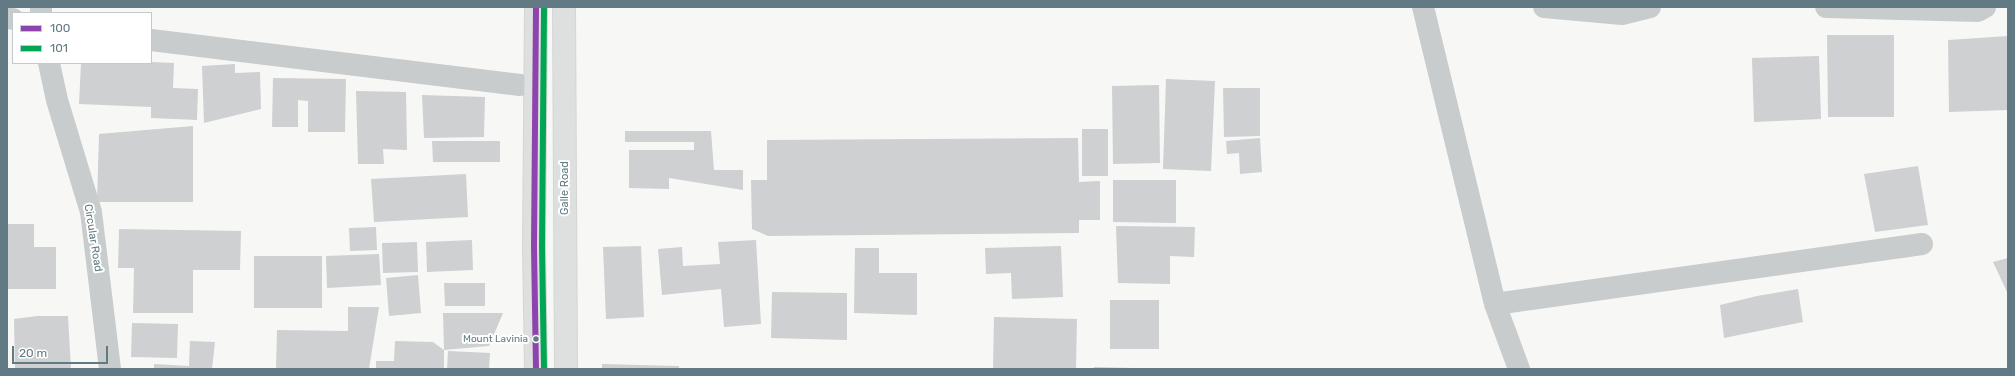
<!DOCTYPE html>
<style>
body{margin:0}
#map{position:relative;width:2015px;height:376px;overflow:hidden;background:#f7f7f6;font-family:Rubik,sans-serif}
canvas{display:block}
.frame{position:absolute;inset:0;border:8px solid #617a83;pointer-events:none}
.legend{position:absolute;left:12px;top:12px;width:140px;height:52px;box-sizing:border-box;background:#fff;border:1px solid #c0cacd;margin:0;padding:5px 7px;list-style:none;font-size:12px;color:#617a83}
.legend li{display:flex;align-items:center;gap:8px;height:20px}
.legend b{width:20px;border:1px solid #c0cacd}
.scale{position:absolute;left:12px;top:346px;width:96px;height:18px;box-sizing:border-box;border:2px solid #617a83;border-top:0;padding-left:5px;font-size:12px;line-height:14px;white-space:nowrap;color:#617a83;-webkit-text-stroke:3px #fff;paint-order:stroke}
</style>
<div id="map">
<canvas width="2015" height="376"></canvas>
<div class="frame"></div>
<ul class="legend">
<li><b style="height:5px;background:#8e44ad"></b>100</li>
<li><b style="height:5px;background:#00a651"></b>101</li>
</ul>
<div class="scale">20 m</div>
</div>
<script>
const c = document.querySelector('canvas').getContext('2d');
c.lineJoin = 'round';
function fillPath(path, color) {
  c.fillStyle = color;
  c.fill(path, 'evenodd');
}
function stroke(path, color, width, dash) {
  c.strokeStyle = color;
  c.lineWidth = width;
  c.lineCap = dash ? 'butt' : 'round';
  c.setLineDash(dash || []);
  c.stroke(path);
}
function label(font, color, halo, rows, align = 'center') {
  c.font = font + ' Rubik,sans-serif';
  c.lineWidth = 4;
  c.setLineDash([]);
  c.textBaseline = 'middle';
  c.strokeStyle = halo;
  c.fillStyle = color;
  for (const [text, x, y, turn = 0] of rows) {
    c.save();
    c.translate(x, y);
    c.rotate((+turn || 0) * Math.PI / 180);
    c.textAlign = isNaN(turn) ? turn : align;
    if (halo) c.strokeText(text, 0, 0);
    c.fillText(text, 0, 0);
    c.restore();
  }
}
fillPath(new Path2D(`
 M1827 35H1894V117H1828Z
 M2008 36V110L1949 112 1948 40Z
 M1819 56 1821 119 1754 122 1752 58Z
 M151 62 174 63 173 88 198 89 197 120 151 118V107L79 104 81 63Z
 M235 64V73L260 72 261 109 204 123 202 66Z
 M273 78 346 79 345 132H308V101L298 100V127H272Z
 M1166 79 1215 81 1211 171 1163 169Z
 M1159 85 1160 163 1113 164 1112 86Z
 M1223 88H1260V136L1224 137Z
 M356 91 406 92 407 150 383 149 384 164H358Z
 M422 95 485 97 484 137 424 138Z
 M193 126V202H97L99 134Z
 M1082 129H1108V176H1082Z
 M625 131H711L714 170H743V190L669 178V189L629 188V150H694V142H625Z
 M1078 138 1079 182 1100 181V220H1079V233L768 236 752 229 751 180H767V140Z
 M1260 138 1262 172 1240 174 1239 153 1227 154 1226 141Z
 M432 141H500V162H433Z
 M1918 166 1928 225 1875 232 1864 174Z
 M466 174 468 217 374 222 371 179Z
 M1113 180H1176V223L1113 222Z
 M7 224H34V247H56V289H7Z
 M1116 226 1195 227 1194 257 1170 256V284L1118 283Z
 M376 227 377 250 350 251 349 228Z
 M119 229 241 231 240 270H193V313H133L134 268H118Z
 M472 240 473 270 427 272 426 242Z
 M756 240 761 324 724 327 721 289 662 295 658 249 682 247 683 266 720 264 718 242Z
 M417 242 418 272 383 273 382 243Z
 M641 246 644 317 606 319 603 247Z
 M1061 246 1063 297 1012 299 1011 273 986 274 985 248Z
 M855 248H879V273H917V315L854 313Z
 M379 254 381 285 327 288 326 256Z
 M254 256H322V308H254Z
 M2008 258V294L1993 262Z
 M418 275 421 313 389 316 386 278Z
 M444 283H485V306H445Z
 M1798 289 1803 322 1724 338 1720 305 1757 296Z
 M772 292 847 293V340L771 338Z
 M1110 300H1159V349H1110Z
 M348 307H379L369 369H276L277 330 348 331Z
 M443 313H503L489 346 444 350Z
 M37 316H68L71 369H15L14 319Z
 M994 317 1077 319 1076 369 993 368Z
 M132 323 178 324 177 358 131 357Z
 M190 341 215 342 212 369H154V364L189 366Z
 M395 341 433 342 444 350V369H376V361H394Z
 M448 351 490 353 489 369H447Z
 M602 364 679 366V369H602Z
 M1094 367 1134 368V369H1094Z`), '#ced0d1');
const highway = new Path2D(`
 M564 7 566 369
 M536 369 534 247 536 7`);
stroke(highway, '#d4d5d5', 24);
stroke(new Path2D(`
 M41 7V13
 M1423 7 1495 304 1519 369
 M1544 7 1622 14 1650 7
 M1826 7 1978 11 1985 7
 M7 18 13 19
 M151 40 520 85
 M49 63 57 100 91 212 110 369
 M1495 304 1922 244`), '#c9cccc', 22);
stroke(highway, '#dee0e0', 22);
stroke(new Path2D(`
 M536 7 534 247 536 369`), '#8e44ad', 6);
stroke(new Path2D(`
 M544 369 542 247 544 7`), '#00a651', 6);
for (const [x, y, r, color] of [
 [536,339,3.5,"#617a83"]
]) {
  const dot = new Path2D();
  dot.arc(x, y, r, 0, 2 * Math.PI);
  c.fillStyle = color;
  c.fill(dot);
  stroke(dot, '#fff', 1.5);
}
label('10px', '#617a83', '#fff', [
 ["Mount Lavinia",528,339]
], 'right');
label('11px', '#617a83', '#fff', [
 ["Galle Road",565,188,-90],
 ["Circular Road",93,238,81]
]);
</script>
